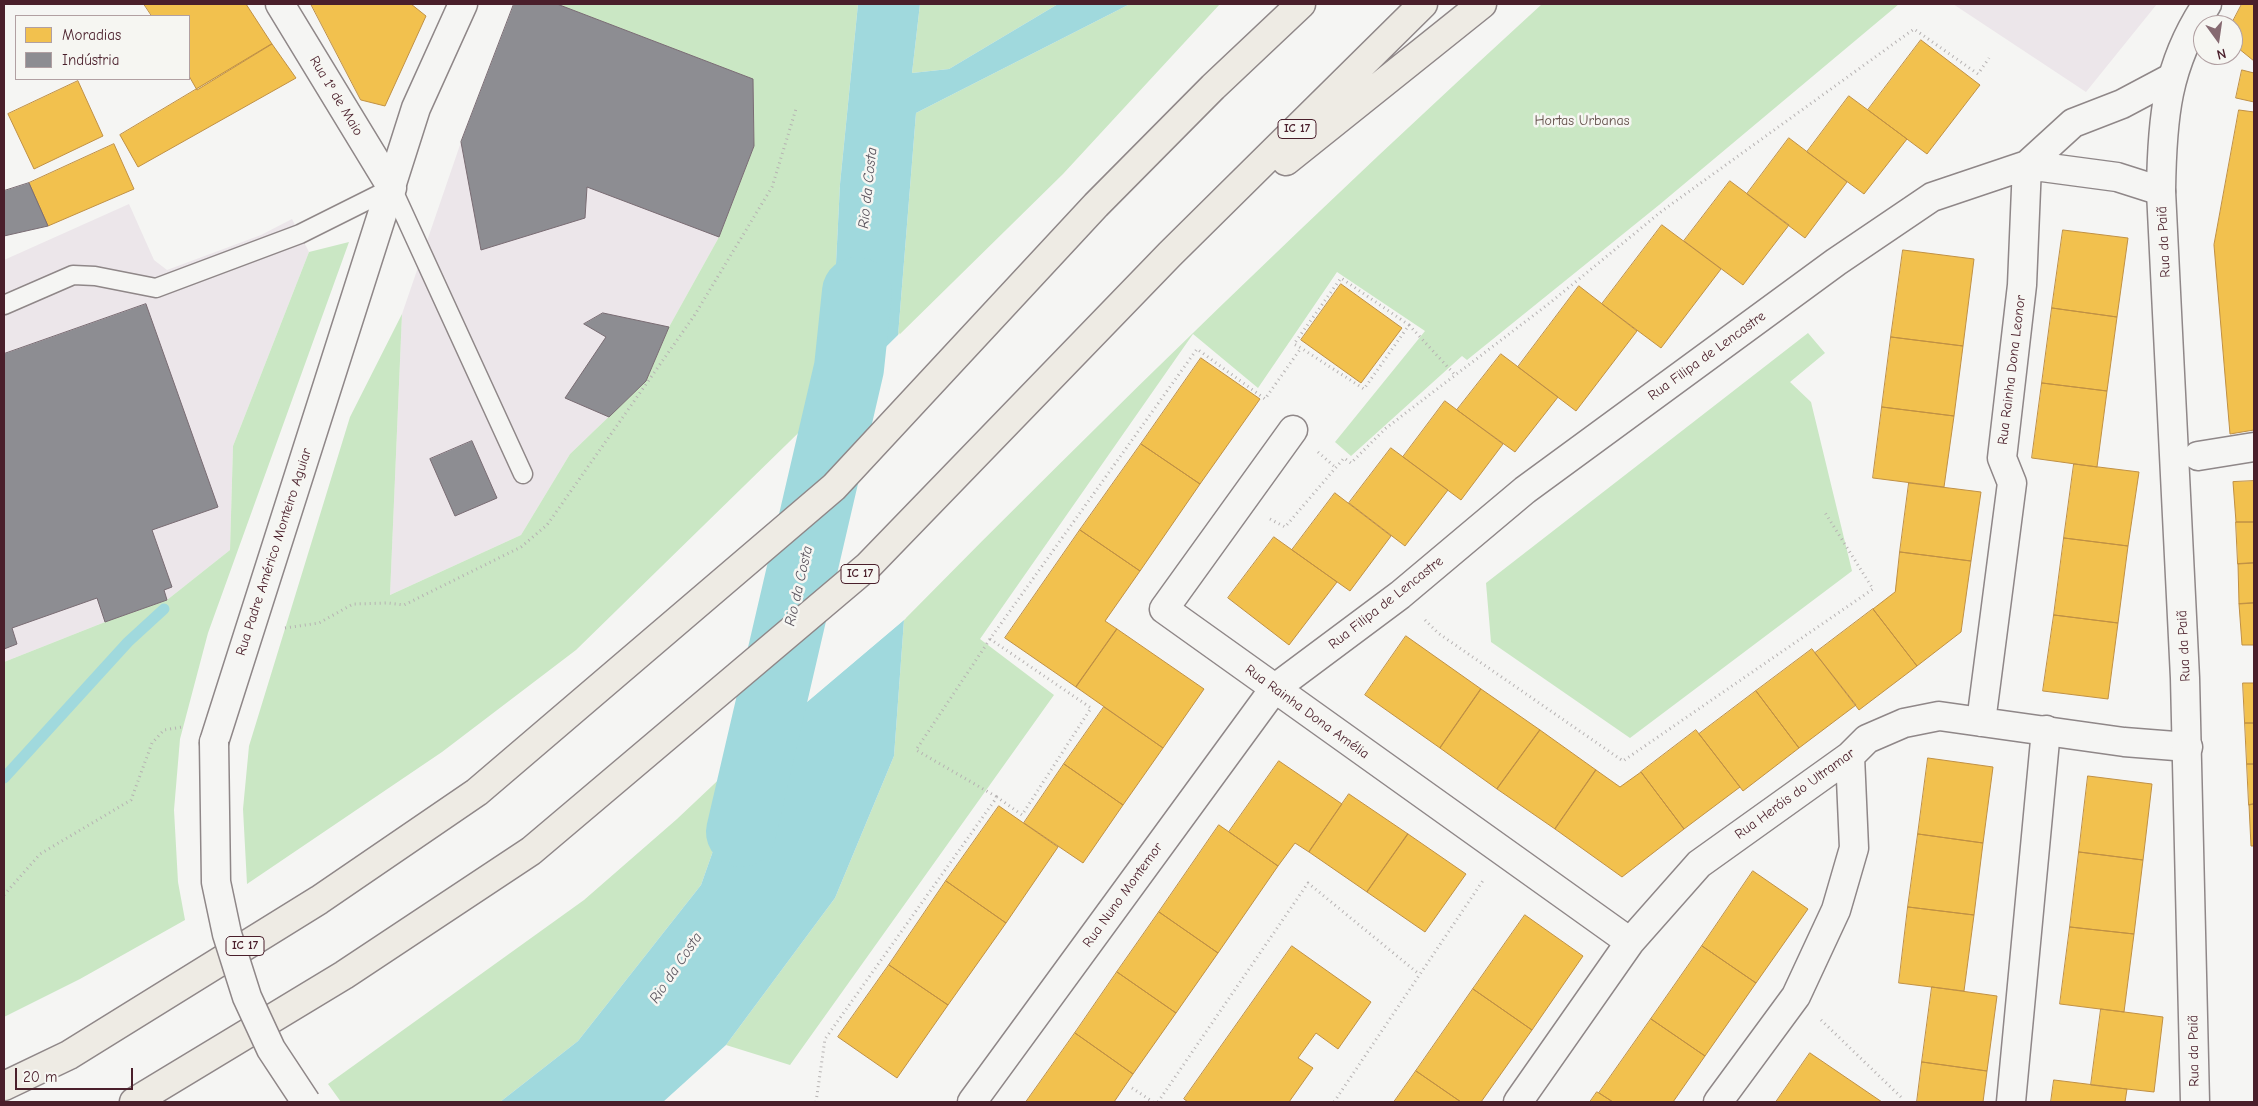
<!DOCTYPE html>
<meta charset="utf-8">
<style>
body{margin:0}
#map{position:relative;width:2258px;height:1106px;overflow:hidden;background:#f5f5f3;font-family:"Comic Neue",sans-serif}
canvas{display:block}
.frame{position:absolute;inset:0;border:5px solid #4a1f2b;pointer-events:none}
.legend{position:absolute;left:15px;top:15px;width:175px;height:65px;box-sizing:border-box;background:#f6f6f2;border:1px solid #b1a0a2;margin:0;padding:6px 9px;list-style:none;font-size:15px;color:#4a1f2b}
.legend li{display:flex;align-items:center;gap:10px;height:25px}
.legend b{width:25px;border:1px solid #b1a0a2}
.north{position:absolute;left:2193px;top:15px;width:50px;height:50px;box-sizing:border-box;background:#f6f6f2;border:1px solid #b1a0a2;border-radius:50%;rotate:166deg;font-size:14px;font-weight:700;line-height:20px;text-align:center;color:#4a1f2b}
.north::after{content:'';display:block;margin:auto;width:18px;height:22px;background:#866a71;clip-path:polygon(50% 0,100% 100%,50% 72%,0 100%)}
.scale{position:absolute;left:15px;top:1068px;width:118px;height:22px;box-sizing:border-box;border:2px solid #4a1f2b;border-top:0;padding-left:6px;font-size:15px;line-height:18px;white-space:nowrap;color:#4a1f2b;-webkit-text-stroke:4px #f6f6f2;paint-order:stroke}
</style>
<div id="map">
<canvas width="2258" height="1106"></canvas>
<div class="frame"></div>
<ul class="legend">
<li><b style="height:14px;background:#f2c14e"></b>Moradias</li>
<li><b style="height:14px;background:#8d8d92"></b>Indústria</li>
</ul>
<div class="north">N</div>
<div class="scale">20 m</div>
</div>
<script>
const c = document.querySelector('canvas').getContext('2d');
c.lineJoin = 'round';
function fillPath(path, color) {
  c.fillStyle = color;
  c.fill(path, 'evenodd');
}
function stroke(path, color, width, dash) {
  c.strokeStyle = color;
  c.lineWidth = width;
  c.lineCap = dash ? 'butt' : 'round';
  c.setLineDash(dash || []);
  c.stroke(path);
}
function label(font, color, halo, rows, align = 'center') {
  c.font = font + ' "Comic Neue",sans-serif';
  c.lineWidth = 5;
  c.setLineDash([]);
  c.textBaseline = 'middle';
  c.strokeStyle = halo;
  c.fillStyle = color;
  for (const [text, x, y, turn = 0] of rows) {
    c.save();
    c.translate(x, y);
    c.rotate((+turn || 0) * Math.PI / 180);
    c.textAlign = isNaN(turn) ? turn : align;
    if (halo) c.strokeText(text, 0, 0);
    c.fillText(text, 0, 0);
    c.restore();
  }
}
fillPath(new Path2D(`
 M514 4H557L753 79 754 146 719 237 669 327 646 381 570 454 521 535 390 595 402 314 461 142Z
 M1953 4H2157L2086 92Z
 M129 204 154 260 167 270 261 235 292 219 309 252 233 446 230 550 167 600 105 622 4 662V260Z`), '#ece6ea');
fillPath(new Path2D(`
 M557 4H858L840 184 829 403 576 650 442 752 247 884 243 809 249 746 350 417 402 314 390 595 521 535 570 454 646 381 669 327 719 237 754 146 753 79Z
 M920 4H1058L949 69 912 73Z
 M1130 4H1220L1063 174 898 336 916 113Z
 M1542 4H1899L1659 205 1467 360 1462 356 1351 456 1335 442 1425 331 1337 272 1258 388 1193 334 980 639 1054 695 790 1065 726 1045 835 898 894 756 904 620C1112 409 1324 203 1542 4Z
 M349 242 208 633 180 739 174 810 178 882 185 920 80 979 4 1017V662L105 622 167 600 230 550 233 446 309 252Z
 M1808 333 1825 353 1790 382 1811 402 1852 571 1630 738 1491 642 1486 583Z
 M748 752 701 885 578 1041 500 1102H341L328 1084 584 900 677 819Z`), '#cae7c4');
fillPath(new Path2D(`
 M858 4H920L912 73 949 69 1058 4H1130L916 113 898 336 829 403 840 184Z
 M904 620 894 756 835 898 726 1045 663 1102H500L578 1041 701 885 748 752Z`), '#a0d9dd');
fillPath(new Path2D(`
 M900 333 899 338 831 405H827Z
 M902 618H906L744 755 746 750Z`), '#f5f5f3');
const homes = new Path2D(`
 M144 4H246L272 44 197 90 189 76V16H152Z
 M311 4H411L426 16 385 106 361 100Z
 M2242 4H2254V61L2233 44V25H2231Z
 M1921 40 1980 85 1927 154 1868 110Z
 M272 44 296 78 138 167 120 135Z
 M2242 70 2254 73V102L2236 98Z
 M78 81 103 136 34 169 8 114Z
 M1849 96 1907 139 1864 194 1807 152Z
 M2239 110 2254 112V430L2230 434 2214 245Z
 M1789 138 1847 182 1805 238 1747 194Z
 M114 144 134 189 48 226 29 183Z
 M1730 181 1789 225 1743 285 1684 241Z
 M1662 225 1721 269 1661 348 1602 304Z
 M2063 230 2128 238 2117 317 2052 308Z
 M1903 250 1974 259 1963 346 1891 337Z
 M1341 284 1402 328 1361 383 1301 340Z
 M1579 286 1637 331 1576 411 1518 367Z
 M2052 308 2117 317 2107 391 2042 383Z
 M1891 337 1963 346 1954 416 1882 407Z
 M1501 354 1558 397 1515 452 1457 410Z
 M1201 358 1260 399 1200 484 1141 444Z
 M2042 383 2107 391 2097 467 2032 458Z
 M1445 401 1503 444 1461 500 1403 457Z
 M1882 407 1954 416 1944 487 1873 478Z
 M1141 444 1200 484 1140 571 1080 530Z
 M1391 448 1448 490 1405 546 1349 503Z
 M2074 464 2139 472 2128 546 2064 538Z
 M2254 481V522H2236L2233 482Z
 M1909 483 1981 492 1971 561 1900 552Z
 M1335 493 1391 536 1350 591 1292 550Z
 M2236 522H2254V563L2238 564Z
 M1080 530 1140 571 1105 621 1117 629 1076 687 1005 638Z
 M1274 537 1337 582 1289 645 1228 598Z
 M2064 538 2128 546 2118 623 2054 615Z
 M1900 552 1971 561 1961 632 1917 666 1873 609 1895 592Z
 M2254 563V603L2239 604 2238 564Z
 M2254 603V645H2242L2239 604Z
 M1873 609 1917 666 1859 710 1815 653Z
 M2054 615 2118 623 2108 699 2043 691Z
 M1117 629 1204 689 1163 748 1076 687Z
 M1406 636 1481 689 1440 748 1365 695Z
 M1812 649 1856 705 1799 748 1756 691Z
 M2243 683H2254V723H2245Z
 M1481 689 1540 730 1497 789 1440 748Z
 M1756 691 1799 748 1743 791 1699 734Z
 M1104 707 1163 748 1123 805 1064 764Z
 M2245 723H2254V764H2247Z
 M1540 730 1596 770 1555 829 1497 789Z
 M1696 730 1740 787 1684 829 1641 772Z
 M1928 758 1993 767 1983 843 1918 834Z
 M1279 761 1342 804 1309 852 1295 843 1278 866 1229 832Z
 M1064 764 1123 805 1083 863 1024 823Z
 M2247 764H2254V804L2249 805Z
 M1596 770 1620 787 1641 772 1684 829 1622 877 1555 829Z
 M2088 776 2152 784 2143 860 2079 852Z
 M1349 794 1408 834 1367 892 1309 852Z
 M2254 804V846H2251L2249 805Z
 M999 806 1058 847 1006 923 946 881Z
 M1219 825 1278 866 1218 953 1159 912Z
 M1408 834 1466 874 1425 932 1367 892Z
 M1918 834 1983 843 1974 915 1908 907Z
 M2079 852 2143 860 2134 934 2070 927Z
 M1753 871 1808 909 1756 983 1702 946Z
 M946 881 1006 923 948 1005 889 965Z
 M1908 907 1974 915 1964 991 1899 983Z
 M1159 912 1218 953 1176 1013 1117 972Z
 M1525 915 1583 956 1532 1030 1473 989Z
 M2070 927 2134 934 2124 1012 2060 1004Z
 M1292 946 1371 1002 1338 1049 1316 1033 1298 1058 1313 1068 1289 1102H1188L1184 1099Z
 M1702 946 1756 983 1705 1056 1651 1019Z
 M889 965 948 1005 897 1078 838 1037Z
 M1117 972 1176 1013 1133 1074 1075 1033Z
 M1932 987 1997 996 1987 1071 1922 1062Z
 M1473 989 1532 1030 1481 1102H1461L1416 1071Z
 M2101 1009 2163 1017 2154 1092 2091 1085Z
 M1651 1019 1705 1056 1673 1102H1613L1599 1093Z
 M1075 1033 1133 1074 1114 1102H1026Z
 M1810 1053 1882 1102H1776Z
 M1922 1062 1987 1071 1983 1102H1917Z
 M1416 1071 1461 1102H1394Z
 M2054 1080 2127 1089 2125 1102H2051Z
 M1597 1092 1599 1093 1613 1102H1590Z`);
fillPath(homes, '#f2c14e');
stroke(homes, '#c09044', 1);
const industry = new Path2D(`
 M514 4H557L753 79 754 146 719 237 587 187 585 218 481 250 461 142Z
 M29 183 48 226 4 236V191Z
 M146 304 218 507 152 530 172 587 164 590 167 600 105 622 97 598 12 628 17 644 4 649V354Z
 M603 313 669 327 646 381 609 417 565 398 606 337 584 324Z
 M472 441 497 498 455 516 430 459Z`);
fillPath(industry, '#8d8d92');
stroke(industry, '#796c73', 1);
stroke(new Path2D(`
 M4 778 128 642 164 609`), '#a0d9dd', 11);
stroke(new Path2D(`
 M741 832 849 368 857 292`), '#a0d9dd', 70);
const service = new Path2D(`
 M4 305 73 275 95 276 156 288 300 234 392 188 523 474`);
const pedestrian = new Path2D(`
 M2198 456 2254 447
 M2011 1102 2046 730`);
const minor = new Path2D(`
 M280 4 392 188
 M2027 165 2117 177 2161 191
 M1293 430 1164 609 1630 942
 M1981 722 2012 483 2002 458 2022 285 2027 165
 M972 1102 1274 689 1400 595 1525 490 1836 262 1932 197 2027 165 2073 123 2122 104 2171 78
 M1518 1102 1630 942 1699 864 1850 756 1867 739 1904 723 1939 716 2124 742 2188 747
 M1718 1102 1796 996 1836 910 1854 848 1850 756`);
const tertiary = new Path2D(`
 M214 742 416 108 463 4
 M2195 1102 2185 678 2161 191C2162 119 2166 65 2207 4`);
const trunk = new Path2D(`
 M1286 161 1482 4
 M4 1086 69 1055 319 900 477 792 834 487 1096 205 1213 87 1301 4
 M134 1102 344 975 531 851 868 566 1170 254 1423 4`);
stroke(service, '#8f8788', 21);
stroke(pedestrian, '#8f8788', 31);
stroke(minor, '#8f8788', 31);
stroke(tertiary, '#8f8788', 31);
stroke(trunk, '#8f8788', 31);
stroke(new Path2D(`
 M1409 325 1456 376
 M1318 452 1336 468
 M1270 519 1285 527 1344 458 1351 463 1386 428 1551 302 1662 211 1914 29 1978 74 1989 58
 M1425 620 1438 633 1623 761 1873 589 1824 511
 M285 628 319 623 353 604 388 603 404 605 521 547 547 525 694 316 772 187 796 109
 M990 639 916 750 997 797
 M4 895 40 854 131 800 152 743 164 730 182 727
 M1821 1020 1903 1099
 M1132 1088 1153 1102
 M816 1102 825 1039 997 797 1022 815 1091 708 990 639 1197 349 1265 399 1301 348 1294 344 1341 278 1409 325 1364 389 1301 348
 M1158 1102 1308 883 1419 974
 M1334 1102 1484 879`), '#b6b2b2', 3, [1, 4]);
stroke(service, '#f5f5f3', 18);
stroke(pedestrian, '#f5f5f3', 28);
stroke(minor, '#f5f5f3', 28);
stroke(tertiary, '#f5f5f3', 28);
stroke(trunk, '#eeebe4', 28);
const tertiaryBridge = new Path2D(`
 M214 742 216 882 227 934 247 997 271 1049 306 1102`);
stroke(tertiaryBridge, '#8f8788', 31, []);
stroke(tertiaryBridge, '#f5f5f3', 28);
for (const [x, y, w] of [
 [1297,129,38],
 [860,574,38],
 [245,946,38]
]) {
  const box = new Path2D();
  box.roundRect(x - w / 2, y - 9.5, w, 19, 4);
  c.fillStyle = '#f6f6f2';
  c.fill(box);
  stroke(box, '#4a1f2b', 1);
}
label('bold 12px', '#4a1f2b', null, [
 ["IC 17",1297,129],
 ["IC 17",860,574],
 ["IC 17",245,946]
]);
label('14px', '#4a1f2b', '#f6f6f2', [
 ["Rua 1º de Maio",336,96,59],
 ["Rua da Paiã",2164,242,-93],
 ["Rua Filipa de Lencastre",1707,356,-36],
 ["Rua Rainha Dona Leonor",2012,370,-83],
 ["Rua Padre Américo Monteiro Aguiar",274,552,-72],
 ["Rua Filipa de Lencastre",1386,603,-38],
 ["Rua da Paiã",2184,646,-93],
 ["Rua Rainha Dona Amélia",1307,712,36],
 ["Rua Heróis do Ultramar",1795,794,-36],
 ["Rua Nuno Montemor",1123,895,-54],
 ["Rua da Paiã",2194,1051,-91]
]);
label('14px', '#614e48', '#f6f6f2', [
 ["Hortas Urbanas",1582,121]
]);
label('italic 15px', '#59535d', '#f6f6f2', [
 ["Rio da Costa",868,188,-84],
 ["Rio da Costa",799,586,-77],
 ["Rio da Costa",676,968,-56]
]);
</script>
